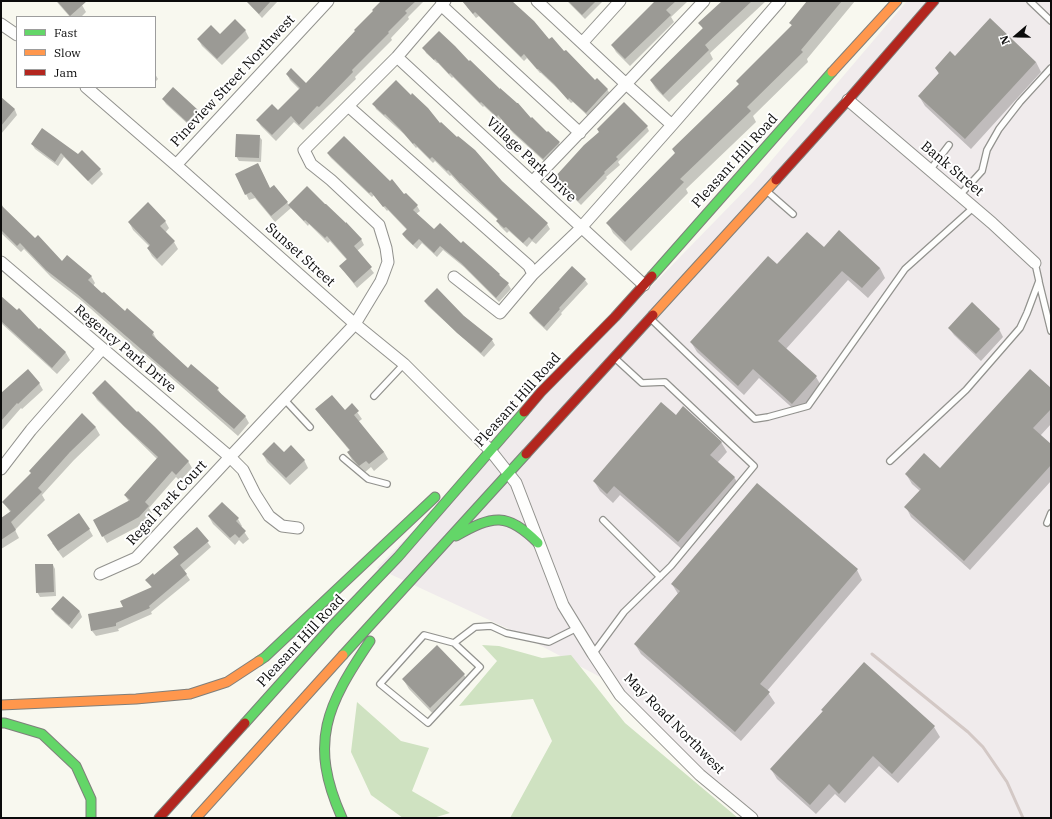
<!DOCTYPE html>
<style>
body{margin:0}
#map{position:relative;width:1052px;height:819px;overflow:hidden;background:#f8f8ef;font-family:"IBM Plex Serif",serif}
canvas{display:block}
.frame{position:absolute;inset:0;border:2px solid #0b0b0b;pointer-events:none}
.legend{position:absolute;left:16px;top:16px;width:140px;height:72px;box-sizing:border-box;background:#fff;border:1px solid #9d9d9d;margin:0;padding:5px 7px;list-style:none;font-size:12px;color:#0b0b0b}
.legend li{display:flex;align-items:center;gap:8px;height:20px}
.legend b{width:20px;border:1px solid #9d9d9d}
.north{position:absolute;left:996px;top:16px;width:40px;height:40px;-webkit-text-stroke:3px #fff;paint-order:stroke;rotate:250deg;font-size:11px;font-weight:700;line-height:16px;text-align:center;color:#0b0b0b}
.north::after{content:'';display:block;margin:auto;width:14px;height:18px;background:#0b0b0b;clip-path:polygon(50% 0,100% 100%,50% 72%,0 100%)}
</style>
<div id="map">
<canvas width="1052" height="819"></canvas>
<div class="frame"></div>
<ul class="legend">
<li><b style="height:5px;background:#63d668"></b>Fast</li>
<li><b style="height:5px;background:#ff974d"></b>Slow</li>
<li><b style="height:5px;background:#b3261e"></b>Jam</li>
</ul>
<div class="north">N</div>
</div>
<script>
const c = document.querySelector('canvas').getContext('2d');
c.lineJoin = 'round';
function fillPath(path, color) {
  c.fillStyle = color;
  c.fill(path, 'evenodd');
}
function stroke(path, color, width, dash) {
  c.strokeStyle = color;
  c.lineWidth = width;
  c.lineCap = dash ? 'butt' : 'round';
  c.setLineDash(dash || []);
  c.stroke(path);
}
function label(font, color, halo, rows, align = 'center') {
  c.font = font + ' "IBM Plex Serif",serif';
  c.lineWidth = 4;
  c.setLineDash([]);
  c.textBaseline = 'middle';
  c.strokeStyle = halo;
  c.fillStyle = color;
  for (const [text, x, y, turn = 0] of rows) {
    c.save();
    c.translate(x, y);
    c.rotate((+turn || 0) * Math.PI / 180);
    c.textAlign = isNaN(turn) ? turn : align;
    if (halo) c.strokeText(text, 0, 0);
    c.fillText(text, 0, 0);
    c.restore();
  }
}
fillPath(new Path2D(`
 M907 1H1051V818H746L604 679 513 631 377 568 754 181Z`), '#f0ebec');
fillPath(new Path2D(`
 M482 645 499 646 542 658 571 655 625 723 738 818H510L552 741 533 699 459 706 497 661Z
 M357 702 401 741 429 748 412 791 450 813 433 818H403L371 795 351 752Z`), '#cfe2c1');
fillPath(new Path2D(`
 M56 1H83L82 5 86 12 81 17H70Z
 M249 1H278L262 18 251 6Z
 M383 1H424L408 17 409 19 391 38 392 40 355 77 356 79 303 130 294 122 276 141 261 126 257 120 278 112 300 90 290 80 287 74 307 84Z
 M465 1H511L549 40 595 81 607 89 610 94 589 117 573 102 571 103 558 89 541 73H540L527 58 524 61 479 16 476 18 467 7Z
 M567 1H601L602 2 585 19Z
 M656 1H688L671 17 674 22 630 66 616 52 612 45Z
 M724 1H766L710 53 713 59 669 102 656 89 651 81 703 29 700 23Z
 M808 1H855L807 59 808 62 753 116 756 122 686 189 688 193 631 251 613 233 608 223 676 154 740 85 737 81 793 27 790 23Z
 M245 30 249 38 222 65 202 46 198 39Z
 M424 48 469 62 531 119 559 143 561 147 546 163 513 133 501 119 500 121 484 106 483 107 453 77 452 78 438 63H437L426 53Z
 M955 57 1036 62 1041 72 971 149 925 106 919 96 939 74 936 68Z
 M155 74 158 79 155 82Z
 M2 99 15 110 17 115 1 134V101Z
 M163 99 197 110 200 115 190 126 166 104Z
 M374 104 440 125 547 224 550 229 536 244 532 241 527 247 509 231 507 233 500 226 497 221 498 220 463 188 451 175 450 176 435 161 433 163 417 147 416 148 404 134 376 109Z
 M647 127 649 131 618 162 620 165 606 177 607 178 581 205 558 182 555 178Z
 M43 130 100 170 103 174 92 185 64 157 58 166 35 149 32 144Z
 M259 136 262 140 261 162 239 161 236 156Z
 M328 154 404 196 417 206 420 211 416 214 435 231 461 245 491 266 508 284 511 289 499 302 464 267 443 250 437 257 422 243 417 249 406 239 403 235 407 230 388 210 387 211 374 195 372 197 331 158Z
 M258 164 270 189 274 187 289 205 361 239 364 245 357 251 374 273 357 288 340 266 347 260 330 241 328 243 309 224 308 226 291 208 275 222 255 198 249 200 246 194Z
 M1 202 4 210 35 239 62 263 91 276 95 283 93 286 153 333 157 340 188 369 218 389 222 396 245 416 249 423 238 436 144 354 143 355 82 301 51 277 24 249 21 252 1 233Z
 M165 221 169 228 165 233 174 242 178 249 162 266 152 256 148 249 150 247 133 230 129 222Z
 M824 249 880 268 885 278 868 298 848 280 786 349 816 377 822 387 798 413 759 378 744 395 697 352 691 342 777 266Z
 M585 280 588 284 561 313 562 314 547 331 533 318 530 313Z
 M1 297 66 353 70 360 57 374 1 323Z
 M425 302 464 316 492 340 495 345 484 357 428 306Z
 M949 328 999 329 1003 337 981 361 954 335Z
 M39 383 43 390 22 409 21 408 1 431V394Z
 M1051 389V424L1040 436 1051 446V481L970 570 911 517 906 507 920 491 912 484 906 474 940 469Z
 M93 393 137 413 188 461 192 468 180 481 176 477 149 508 152 513 143 524 107 543 94 520 129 502 125 495 157 459 97 400Z
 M352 405 362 419 358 422 384 452 388 459 374 471 371 467 364 473 362 471 352 460 348 453 350 451 321 416 317 409 345 411Z
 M82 415 96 428 100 435 74 460 42 495 45 500 15 530 19 538 1 549V519L11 513 3 502 32 474Z
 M676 416 721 442 727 452 717 463 734 477 740 487 684 551 620 495 613 503 600 491 594 481Z
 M284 453 304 460 308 468 290 485 267 462 263 454Z
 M209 517 238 519 242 526 241 527 249 539 243 544 239 540 235 545 213 524Z
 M197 528 211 547 184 571 190 580 151 612 152 614 118 629 119 631 96 636 92 631 152 588 147 580 154 576 179 555 174 547Z
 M89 529 93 536 63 558 52 543Z
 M53 565 55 569 56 596 40 597 37 592Z
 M857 570 862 580 767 691 775 703 741 741 641 654 635 644 678 594 672 584Z
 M63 597 80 612 82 617 72 629 55 614 52 609Z
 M464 675 470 684 436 717 409 689 403 679Z
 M822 710 934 727 940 737 898 783 879 766 845 803 835 794 816 814 777 779 771 769 823 712Z`), '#0003');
fillPath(new Path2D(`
 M57 1H87L70 16Z
 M246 1H271L259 14Z
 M381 1H416L405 11 407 13 388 32 389 33 352 70 353 72 319 107 317 106 299 125 291 116 272 135 256 120 272 104 278 110 300 88 286 74 291 68 306 83 355 31 354 30 373 11 372 10Z
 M462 1H512L534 21 549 39 552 37 564 51 566 50 595 80 597 78 608 89 586 113 569 98 568 100 554 84 538 69H537L524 54 521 57 475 12 473 14Z
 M568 1H596L582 15Z
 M655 1H676L666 10 671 15 625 59 611 45Z
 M722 1H752L705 45 709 50 663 95 650 80 703 28 698 23Z
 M807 1H842L801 50 803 52 747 107 751 111 680 179 684 182 625 242 606 223 675 153 672 149 739 84 736 81 792 25 789 23Z
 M990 18 1036 62 965 139 918 96 939 73 935 68 950 51 955 56Z
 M235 19 246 30 217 59 197 39 211 25 220 34Z
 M439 31 455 46 469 61 470 60 500 89V88L517 103H518L531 118 532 117 547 132 548 131 560 142 543 159 509 128 498 115 497 117 481 102 480 103 450 73 449 74 435 59 434 60 422 48Z
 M396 80 411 95 412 93 428 108 440 123 441 122 457 137 458 136 475 150 502 181 548 223 532 240 529 237 523 243 506 227 504 228 496 221 498 219 461 183H460L448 170 447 171 432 157 430 159 414 143 413 144 400 129 385 114 384 115 372 104Z
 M173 87 198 110 187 122 162 99Z
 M1 97 15 109 1 126Z
 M624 102 648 126 616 157 618 159 604 172 605 173 578 201 554 178 584 145 599 132 597 129Z
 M42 128 78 154 82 150 101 169 88 181 61 153 55 162 31 144Z
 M236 134 260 135 259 158 235 157Z
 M344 136 390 181 392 179 404 194 406 193 418 205 413 210 434 229 440 223 461 243 463 241 500 274 499 275 509 283 496 298 461 263 440 246 434 253 419 239 413 245 402 234 407 229 385 206 383 207 371 192 369 193 327 153Z
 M258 163 270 188 274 185 288 202 271 216 251 192 245 195 235 174Z
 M307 186 325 204H326L346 223V222L362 239 354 246 372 267 354 283 339 266 347 259 327 236 325 238 305 220 304 221 288 205Z
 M148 202 166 221 160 226 175 241 157 259 147 248 150 245 128 222Z
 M1 205 35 238 38 235 62 261 67 255 92 276 88 280 102 293 104 292 125 311 127 308 154 332 152 335 188 368 191 364 219 388 217 390 246 416 234 429 77 294 46 270 20 243 17 246 1 230Z
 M839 230 880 268 862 288 842 271 778 341 817 376 792 404 753 369 738 386 690 342 768 256 777 264 807 232 824 247Z
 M572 266 586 279 559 308 560 309 544 327 529 313Z
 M437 288 464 316 493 339 481 353 457 333 424 301Z
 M1 296 17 310 19 308 39 329 40 328 66 352 52 368 1 321Z
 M972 302 1000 329 976 354 948 328Z
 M28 369 40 383 18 404 17 403 1 421V393Z
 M1030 369 1051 388V409L1033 428 1051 444V465L964 561 904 507 921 489 905 474 924 453 940 468Z
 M105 380 137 412 138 411 155 427 189 461 176 475 172 471 145 502 149 506 139 517 102 537 93 520 130 500 124 495 158 457 124 426 92 393Z
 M332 395 345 410 352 403 359 411 354 415 384 452 369 464 366 461 359 466 357 464 347 452 350 450 315 409Z
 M661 402 676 415 683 406 722 442 710 455 735 477 678 542 614 486 607 494 593 481Z
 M82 413 96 427 70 452 38 488 42 492 11 522 16 530 1 540V518L11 511 2 502 31 473 29 471Z
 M274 442 284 452 291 445 305 460 286 478 262 454Z
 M757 483 858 569 760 684 770 692 735 732 634 644 680 591 671 584Z
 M222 502 239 518 236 521 246 531 239 538 235 534 230 538 208 516Z
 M79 513 90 529 58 551 47 535Z
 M197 527 209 541 180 565 187 574 149 606 150 608 116 623V626L91 631 88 614 123 607 120 601 152 587 145 580 153 573 154 575 179 554 173 547Z
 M35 564H53L54 592 36 593Z
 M63 596 80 611 69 625 51 609Z
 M437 645 465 674 430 708 402 679Z
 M864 662 935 726 892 774 873 756 839 794 829 784 810 805 770 769 823 711 821 710Z`), '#9b9a95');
const lane = new Path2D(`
 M1030 1 1051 21
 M930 170 949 145
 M769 193 793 214
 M960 195 982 171 987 150 999 129 1020 102 1051 68
 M1039 282 1051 331
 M653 321 755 419 768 417 808 406 905 269 974 207
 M374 396 404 364
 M284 399 310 427
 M343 458 368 479 387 484
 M890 461 966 390 1020 328 1027 313 1039 281 1035 263
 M603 520 660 577
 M1047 523 1051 513
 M424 635 454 643 480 667 428 723 380 684Z
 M454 643 475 627 491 626 506 633 549 642 577 628
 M593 654 624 612 671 566 754 466 665 382 642 383 617 360`);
const street = new Path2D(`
 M537 1 626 84 672 125
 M441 5 580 133
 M1 24 17 35
 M582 43 620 1
 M397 57 644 285
 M86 87 176 165 355 324 404 364 490 450 516 483 563 605 593 654 620 695 700 775 752 818
 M848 100 992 223 1035 263
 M348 106 529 266 533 274
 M176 165 328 1
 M533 181 626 84 704 1
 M1 262 230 457 355 324 381 281 388 262 386 248 379 225 331 180 311 164 304 150 397 57 445 1
 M454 277 500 313 533 274 578 231 672 125 780 1
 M1 469 31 430 102 349
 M100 574 136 558 230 457 243 470 255 494 269 516 282 526 298 528`);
const fast = new Path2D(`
 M652 276 832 72
 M456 536C493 515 507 512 538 543
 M343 655 526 454
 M259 661 265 657 435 497
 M1 723H5L42 734 76 766 91 799V818
 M245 723 331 627 398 557 524 412
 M342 818C308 742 327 705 370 641`);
const slow = new Path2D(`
 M832 72 897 1
 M653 315 776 180
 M1 705 136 699 190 694 227 682 259 661
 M196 818 343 655`);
const jam = new Path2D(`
 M776 180 848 100 934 1
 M524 412 541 392 615 317 652 276
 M526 454 653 315
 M159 818 245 723`);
stroke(lane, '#92928e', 8);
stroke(street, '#92928e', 13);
stroke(fast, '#7f7f7b', 11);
stroke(slow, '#7f7f7b', 11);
stroke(jam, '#7f7f7b', 11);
stroke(lane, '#fefefd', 5.5);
stroke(street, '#fefefd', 11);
stroke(fast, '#63d668', 9);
stroke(slow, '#ff974d', 9);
stroke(jam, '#b3261e', 9);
stroke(new Path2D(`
 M872 654 968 732 983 747 1007 782 1023 818`), '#d3c8c5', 3);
label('14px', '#0b0b0b', '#fff', [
 ["Pineview Street Northwest",233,81,-47],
 ["Village Park Drive",531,160,43],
 ["Pleasant Hill Road",735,161,-48],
 ["Bank Street",952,169,40],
 ["Sunset Street",300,255,42],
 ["Regency Park Drive",125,349,40],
 ["Pleasant Hill Road",518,400,-48],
 ["Regal Park Court",167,503,-47],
 ["Pleasant Hill Road",301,641,-47],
 ["May Road Northwest",674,724,45]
]);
</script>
